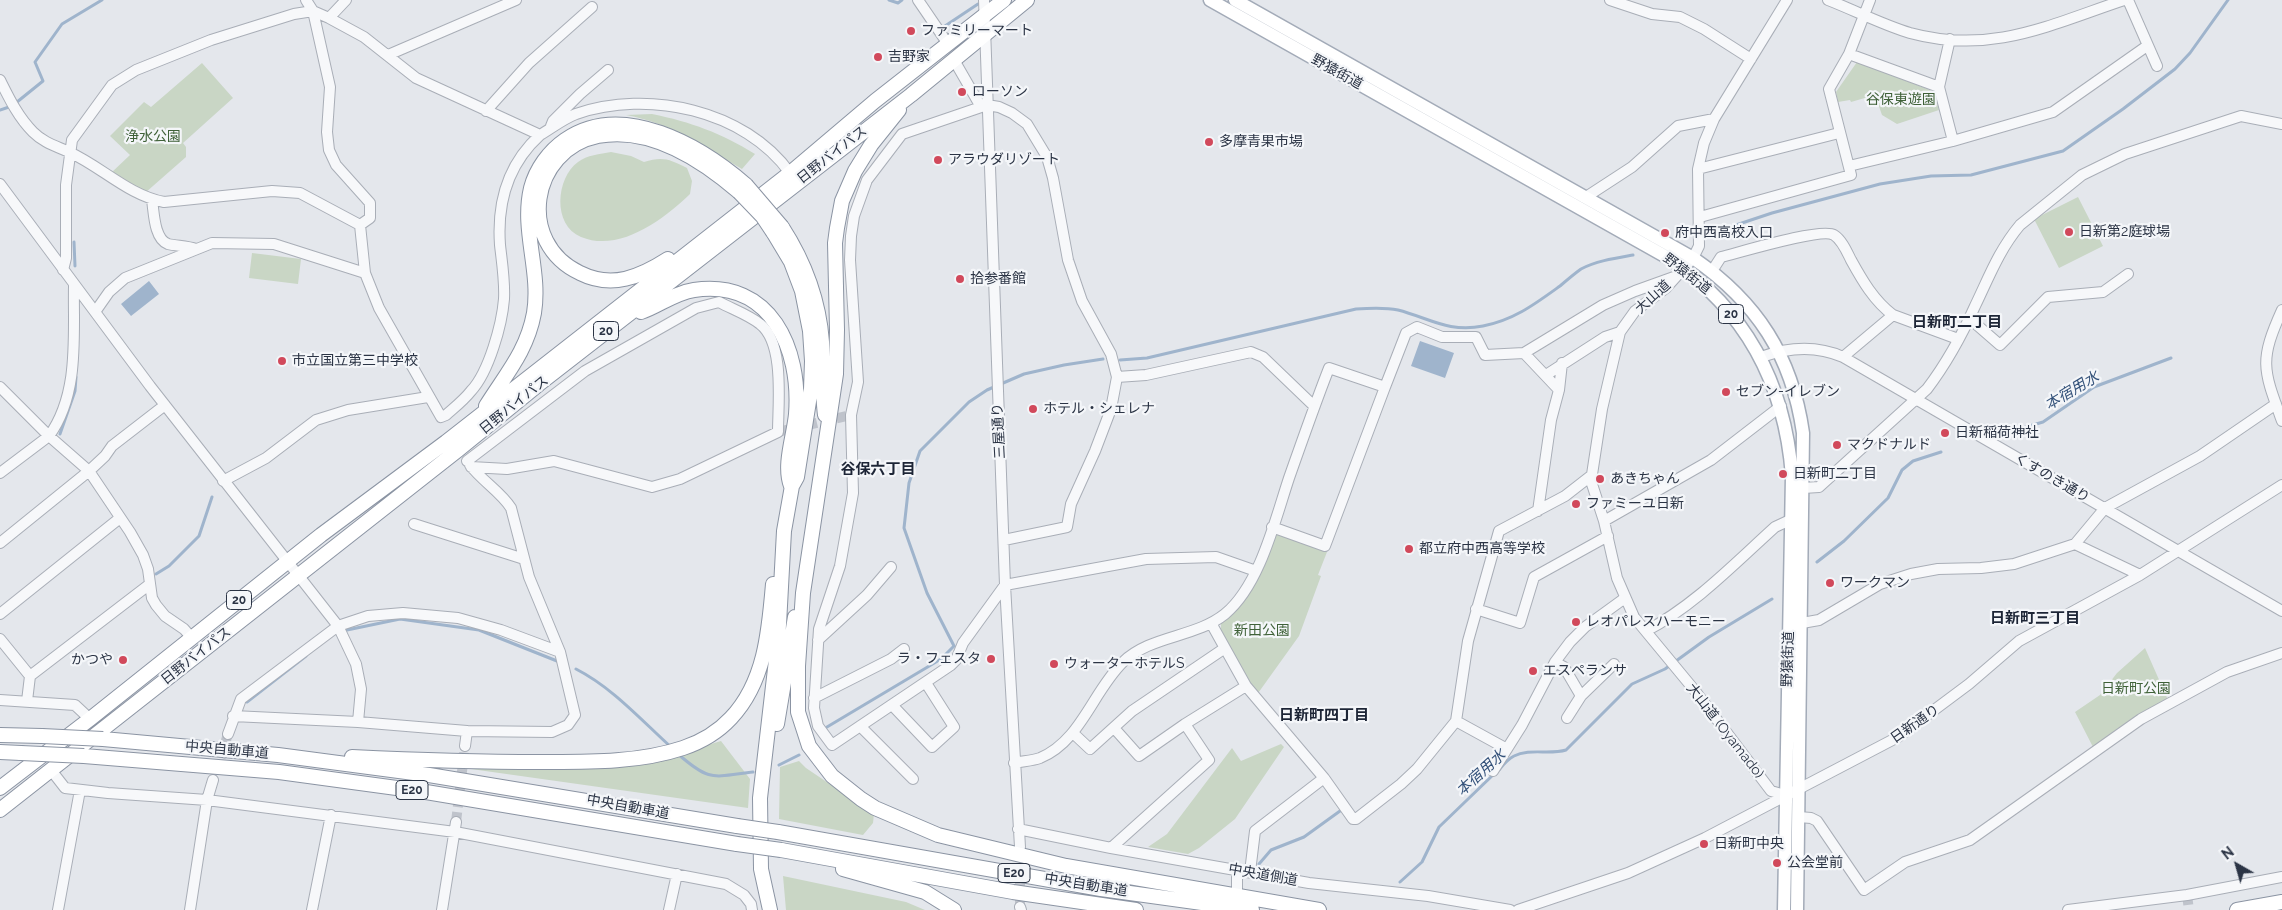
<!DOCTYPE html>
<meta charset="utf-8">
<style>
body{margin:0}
#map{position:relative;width:2282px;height:910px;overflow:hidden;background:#e4e7ec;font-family:Raleway,sans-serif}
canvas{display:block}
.north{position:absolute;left:2212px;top:840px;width:50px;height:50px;-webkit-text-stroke:4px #f4f6f9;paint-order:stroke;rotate:322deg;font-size:14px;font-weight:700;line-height:20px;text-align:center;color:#2b3445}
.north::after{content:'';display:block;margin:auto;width:18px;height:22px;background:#2b3445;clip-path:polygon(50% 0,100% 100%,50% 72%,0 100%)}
</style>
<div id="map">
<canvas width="2282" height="910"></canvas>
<div class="north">N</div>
</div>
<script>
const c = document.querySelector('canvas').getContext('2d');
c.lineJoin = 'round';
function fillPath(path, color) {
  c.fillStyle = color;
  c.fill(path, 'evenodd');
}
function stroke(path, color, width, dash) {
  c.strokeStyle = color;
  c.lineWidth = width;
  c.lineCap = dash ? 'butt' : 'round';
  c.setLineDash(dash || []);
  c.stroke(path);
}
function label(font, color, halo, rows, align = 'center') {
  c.font = font + ' Raleway,"Noto Sans JP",sans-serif';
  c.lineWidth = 4.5;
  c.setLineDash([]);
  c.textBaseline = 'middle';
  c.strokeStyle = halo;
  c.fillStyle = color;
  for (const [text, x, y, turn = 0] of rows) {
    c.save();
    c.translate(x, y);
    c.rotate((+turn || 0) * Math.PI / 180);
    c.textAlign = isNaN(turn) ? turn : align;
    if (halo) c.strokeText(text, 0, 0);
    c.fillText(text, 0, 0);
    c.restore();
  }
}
fillPath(new Path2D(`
 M1857 62 1930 90 1934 94 1939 110 1897 124 1882 115 1875 95 1851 102 1850 100 1838 102 1836 92Z
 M202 63 233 98 183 143 186 147V157L145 193 111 173 130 155 110 136 144 102 151 107Z
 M652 114C691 122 721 133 755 154L742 169C703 146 673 124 626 115Z
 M611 152 631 156 644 162C662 156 670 159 687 168L692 181 690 194C664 219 620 253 581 237 552 225 556 178 578 162 587 155 600 154 611 152Z
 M2078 197 2103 246 2059 268 2034 219Z
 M252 253 301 259 298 284 249 278Z
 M1277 533 1327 552 1318 575 1321 576 1299 636 1256 696 1221 631V622L1264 559Z
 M2145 648 2168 700 2093 747 2075 712 2100 695 2117 673Z
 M721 741 750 779 748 808 471 769 472 766 674 755Z
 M1281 744 1284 747 1235 819 1199 848 1188 854 1148 847 1167 834 1232 748 1241 761Z
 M799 761 806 768 874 814 873 823 863 835 779 819 780 767Z
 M783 876 906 902 925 910H786Z`), '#c9d6c5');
fillPath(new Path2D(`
 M149 281 159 294 131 316 121 304Z
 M1420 341 1454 353 1445 378 1411 366Z`), '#9fb4cc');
stroke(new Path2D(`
 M889 0 898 3 902 0
 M942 28 978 4
 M17 102 43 81 35 62 62 24 102 0
 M0 110 9 107
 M1715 232 1772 213 1880 184 1931 176 1971 175 2063 151 2123 109 2175 69 2190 53 2228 0
 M74 242 75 266
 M1120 360 1147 358 1356 309C1370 308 1384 307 1398 310 1429 318 1449 333 1483 326 1514 320 1535 304 1560 286 1567 280 1574 274 1581 269 1596 261 1616 258 1633 255
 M2012 431 2043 422 2094 387 2171 358
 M60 434 75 391 76 377
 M1817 562 1844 541 1888 498 1902 470 1913 461 1941 452
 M156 574 169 566 199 536 212 497
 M347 630 400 619 479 630 557 661
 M576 669C613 688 641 720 672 748
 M247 702 306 656
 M827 727 941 659 954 646 927 593 904 528 909 483 920 451 969 402 987 390 1024 374 1064 365 1103 359
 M678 754C710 782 712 777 753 772
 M779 765 799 755
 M1499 770C1503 765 1508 759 1514 756 1529 748 1550 755 1566 750L1632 684 1665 669 1709 637 1772 599
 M1259 864 1271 850 1304 837 1340 811
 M1400 882 1422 862 1439 827 1494 774`), '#9fb4cc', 3);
stroke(new Path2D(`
 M778 432 851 415
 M216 772 228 734
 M456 822 465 746
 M1020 850V907
 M2187 895 2189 910`), '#bfc3cb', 10, [10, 5]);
const minor = new Path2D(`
 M918 0 948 44
 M984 0 1005 585 1020 847
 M1610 0 1652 14 1680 17 1704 29 1751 59
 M1828 0C1854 10 1883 25 1910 33 1991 55 2049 25 2124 0
 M2128 0 2157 66
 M329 18 346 0
 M1950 39 1939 87 1953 141
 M1849 54 1939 87
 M388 55 516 0
 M954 60 981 107
 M0 80C9 98 18 117 33 132 44 143 56 146 69 152 102 167 128 195 164 202L272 191 300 193 360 225 365 273
 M486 111 529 63 592 7
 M551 126 553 121 580 94 608 70
 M540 135C552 128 563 119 576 114 648 89 745 110 790 173
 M1849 166 1953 141 2053 112 2147 46
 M1698 169 1839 133
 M0 184 150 386 338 626 356 664 361 689 358 722
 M1586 197 1632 167 1678 126 1714 119
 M152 200C154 212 154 239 168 244 177 246 187 246 196 249
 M1700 217 1851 175 1829 89 1849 54 1870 0
 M63 270 66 258V185L72 140 112 85 136 70 211 40 294 14 313 11 330 87 327 132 329 150 336 165 370 203V218L360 225
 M1712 271 1721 257C1738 253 1822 227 1834 235 1842 240 1847 252 1851 260 1862 280 1874 301 1893 315L1958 339
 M74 285C73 335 80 393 49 436L89 471 130 532 143 555 148 569 152 598 156 605 165 616 184 629 191 637
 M2282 310C2259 361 2263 369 2282 421
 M95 312 109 292 125 278 212 243 274 244 365 273 379 308 441 417 446 415C455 407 464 400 471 391 489 372 502 324 504 299 505 281 502 263 500 245 497 203 508 164 540 135L416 78 364 37 329 18 313 11 306 0
 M1969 318 2000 345 2048 297 2103 292 2128 274
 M1524 353 1559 390
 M1761 357C1789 347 1816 345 1843 357L2282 611
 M1843 357 1893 315
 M1546 375 1605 337 1620 332
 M1117 377 1146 375 1251 352 1263 357 1314 406
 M0 387 49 436 0 473
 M467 461 585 371 696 308 719 302C732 309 749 315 760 324 785 343 778 404 778 432L680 479 652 487 554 461 507 469 471 467
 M223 481 266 458 316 420 348 410 428 397
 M1803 488 1819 487 1927 389C1946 364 1962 335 1975 306 1989 277 1999 250 2020 225L2082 175 2125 154 2241 116 2282 124
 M1538 511 1551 420 1559 390 1562 363
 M1604 521 1711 460 1781 406
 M414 524 524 559
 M1272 527 1325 546 1385 387
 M1004 540 1067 527 1071 504 1095 451 1111 409 1117 377 1111 354 1082 301 1068 260 1053 178 1047 157 1027 124 1012 113 999 107 987 105 902 134 867 180 854 216 851 236 850 260 858 382 851 415 853 493 840 566 819 629 814 708 818 726 832 745 951 665 956 660 963 643 1005 585 1146 559 1216 557 1256 571
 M0 543 89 471 105 456 112 446 165 405
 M2075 544 2140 575
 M1476 609 1520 623 1534 577 1608 536
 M0 614 120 518
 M1211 623 1246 686 1324 778 1353 819H1356L1401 784 1417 769 1456 721 1468 641 1499 531 1565 496 1592 475
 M1802 623 1819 620 1880 584 1911 574 1938 569 1981 568 2014 564 2075 544 2105 508 2200 456 2276 404
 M1646 631C1695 605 1734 564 1775 527L1790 520
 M0 639 30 676
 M818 640 867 595 891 567
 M1555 662 1564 667 1581 696
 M814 698 891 659 904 649
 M0 700 75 705 90 719
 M27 701 30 676 150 584
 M892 705 932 747 954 727 926 683
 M233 716 358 722 467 731 552 732 568 725 575 715 560 652 529 577 511 508C501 492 482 481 470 465
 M1567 718 1581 696 1614 664
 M1456 721 1507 749
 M860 726 913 779
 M1114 728 1139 756 1185 724
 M1073 733 1090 749 1132 711 1225 648
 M228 734 241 699 338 626 368 616 403 613 458 618 501 630 560 652
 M465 746 467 731
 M1014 763C1022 761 1032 761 1040 758 1081 741 1093 691 1123 662 1151 635 1195 638 1225 614 1260 585 1275 520 1289 478 1302 441 1315 404 1329 368L1385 387 1406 333 1417 327 1442 337H1476L1485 355 1524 353 1603 305 1635 291 1674 277
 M51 770 65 788 108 793 207 800 455 832 726 884 744 895 751 904 752 910
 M1493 771 1522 725 1555 662 1570 642 1585 627 1625 598
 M1785 795 1771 791 1696 692 1634 617 1617 578 1604 521 1591 481 1602 409 1620 332 1635 311 1666 288 1693 258 1699 246 1698 169 1704 143 1714 119 1787 0
 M1799 817 1811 818 1817 821 1864 890 1905 862 1970 840 2141 719 2227 672 2282 653
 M1018 829 1111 848 1309 883 1428 896 1510 910
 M1111 848 1209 760 1185 724 1246 686
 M1237 870V890
 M1250 872 1255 831 1324 778
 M1020 907 1021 910
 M58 910 80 790
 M190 910 207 800 213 780
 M312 910 331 815
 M442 910 456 822
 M669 910 677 874
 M1518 910 1628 873 1705 838 1898 737 1969 684 2019 641 2140 575 2282 485
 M2068 910 2187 895 2282 877`);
const major = new Path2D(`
 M1210 0 1670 259C1747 311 1785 384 1792 476L1784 910
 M1235 0 1693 258C1757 302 1792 356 1803 433L1797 910`);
const highway = new Path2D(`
 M899 110 871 145 855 171 842 201 837 228 835 243 837 330 836 374 803 593 798 666V712L809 746 832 776 861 799 875 808 938 835 1066 866 1319 910
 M782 227C804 261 819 301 822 342 823 367 822 391 825 415
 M668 259C640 277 612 289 580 273 516 243 530 150 598 136 650 126 702 160 739 192
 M641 312C659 306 674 293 694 290 771 279 801 349 796 414 794 436 783 465 791 486
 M486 406C506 374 527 351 534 313 541 271 521 230 531 188 536 169 549 151 565 140 623 100 701 146 746 185
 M777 724 795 617
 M0 735 42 736
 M103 739 278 755 429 775 737 826
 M0 752 21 753
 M84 756 279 772 426 792 737 844
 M352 757C415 760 477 762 541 762 587 762 638 763 683 748 701 742 718 732 731 718 765 682 769 631 773 584
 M0 788 90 719 321 535 446 442 790 173 875 101 1004 0
 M0 810 458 450 539 384 911 95 1027 0
 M778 832 1101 889 1252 910
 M781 850 1013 892 1136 910
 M843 869 925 892 954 910
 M770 910 761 869 760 798 778 643 784 531 792 486 797 477 803 439 811 389 812 361 810 331 802 291 791 262 773 232
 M2237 910 2282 902`);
stroke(minor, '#a9aeb7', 12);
stroke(major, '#a3abb8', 15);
stroke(highway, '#8b94a3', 16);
stroke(minor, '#f7f8fa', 10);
stroke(major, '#fff', 12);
stroke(highway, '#fff', 14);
const highwayBridge = new Path2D(`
 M746 185 782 227
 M739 192 763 217 773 232
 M42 736 103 739
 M21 753 84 756
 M737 826 778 832
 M737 844 781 850`);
stroke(highwayBridge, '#8b94a3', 16, []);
stroke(highwayBridge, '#fff', 14);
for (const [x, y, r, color] of [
 [911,31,5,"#d1495b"],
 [878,57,5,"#d1495b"],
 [962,92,5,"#d1495b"],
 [1209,142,5,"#d1495b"],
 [938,160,5,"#d1495b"],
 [2069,232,5,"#d1495b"],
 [1665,233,5,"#d1495b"],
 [960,279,5,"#d1495b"],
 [282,361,5,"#d1495b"],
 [1726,392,5,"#d1495b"],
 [1033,409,5,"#d1495b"],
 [1945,433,5,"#d1495b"],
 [1837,445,5,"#d1495b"],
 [1783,474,5,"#d1495b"],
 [1600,479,5,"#d1495b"],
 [1576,504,5,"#d1495b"],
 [1409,549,5,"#d1495b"],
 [1830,583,5,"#d1495b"],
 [1576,622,5,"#d1495b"],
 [991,659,5,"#d1495b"],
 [123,660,5,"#d1495b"],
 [1054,664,5,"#d1495b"],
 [1533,671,5,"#d1495b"],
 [1704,844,5,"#d1495b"],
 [1777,863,5,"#d1495b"]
]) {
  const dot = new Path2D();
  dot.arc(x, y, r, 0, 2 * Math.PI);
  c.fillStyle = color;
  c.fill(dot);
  stroke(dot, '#f4f6f9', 2);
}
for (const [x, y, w] of [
 [1731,314,25],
 [606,331,25],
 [239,600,25],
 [412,790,32],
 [1014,873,32]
]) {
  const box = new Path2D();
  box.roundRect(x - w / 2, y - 9.5, w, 19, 4);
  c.fillStyle = '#f4f6f9';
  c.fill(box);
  stroke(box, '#2b3445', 1);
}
label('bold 12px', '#2b3445', null, [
 ["20",1731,314],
 ["20",606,331],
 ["20",239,600],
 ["E20",412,790],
 ["E20",1014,873]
]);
label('14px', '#2b3445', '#f4f6f9', [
 ["ファミリーマート",921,31],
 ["吉野家",888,57],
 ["ローソン",972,92],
 ["多摩青果市場",1219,142],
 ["アラウダリゾート",948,160],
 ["日新第2庭球場",2079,232],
 ["府中西高校入口",1675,233],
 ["拾参番館",970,279],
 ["市立国立第三中学校",292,361],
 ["セブン-イレブン",1736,392],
 ["ホテル・シェレナ",1043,409],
 ["日新稲荷神社",1955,433],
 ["マクドナルド",1847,445],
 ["日新町二丁目",1793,474],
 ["あきちゃん",1610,479],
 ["ファミーユ日新",1586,504],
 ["都立府中西高等学校",1419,549],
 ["ワークマン",1840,583],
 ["レオパレスハーモニー",1586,622],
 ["ラ・フェスタ",981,659,"right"],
 ["かつや",113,660,"right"],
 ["ウォーターホテルS",1064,664],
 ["エスペランサ",1543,671],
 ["日新町中央",1714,844],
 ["公会堂前",1787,863]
], 'left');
label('14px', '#2b3445', '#f4f6f9', [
 ["野猿街道",1337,72,29],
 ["日野バイパス",832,155,-38],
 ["野猿街道",1687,274,38],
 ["大山道",1653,297,-42],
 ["日野バイパス",514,405,-39],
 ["三屋通り",999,431,-93],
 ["くすのき通り",2052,478,30],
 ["日野バイパス",196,656,-38],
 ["野猿街道",1788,659,-88],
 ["日新通り",1915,724,-35],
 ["大山道 (Oyamado)",1725,731,52],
 ["中央自動車道",227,750,5],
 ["中央自動車道",628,807,10],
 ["中央道側道",1263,875,10],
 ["中央自動車道",1086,885,9]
]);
label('14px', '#3f6138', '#f4f6f9', [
 ["谷保東遊園",1901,100],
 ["浄水公園",153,137],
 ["新田公園",1262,631],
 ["日新町公園",2136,689]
]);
label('bold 15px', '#1d2536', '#f4f6f9', [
 ["日新町二丁目",1957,322],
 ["谷保六丁目",878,469],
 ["日新町三丁目",2035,618],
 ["日新町四丁目",1324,715]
]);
label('italic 15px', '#34527a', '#f4f6f9', [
 ["本宿用水",2072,391,-31],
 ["本宿用水",1481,773,-42]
]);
</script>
